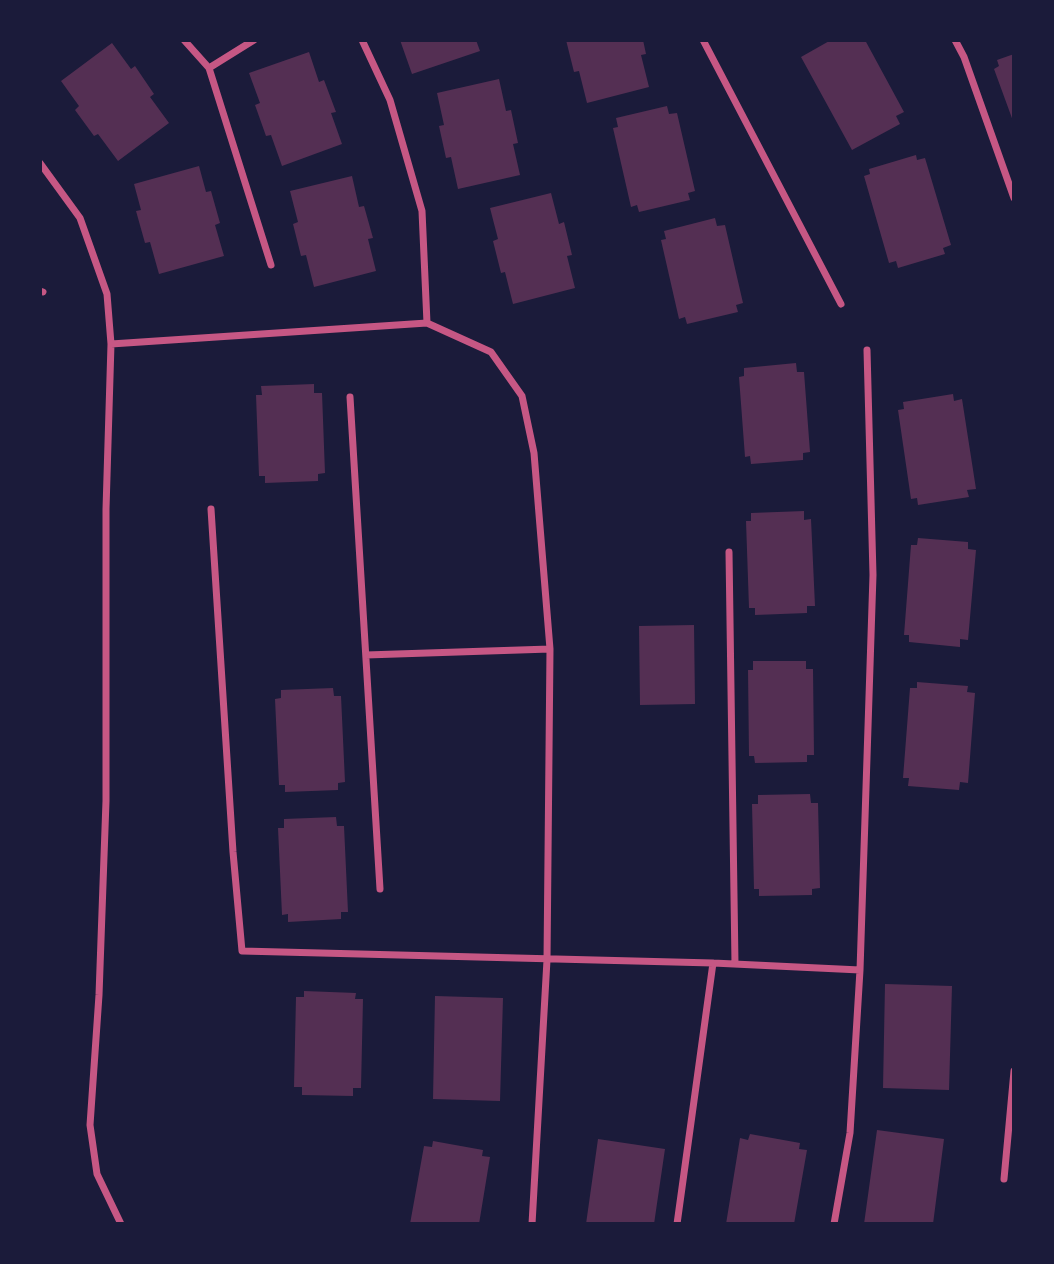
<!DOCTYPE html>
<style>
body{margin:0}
#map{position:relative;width:1054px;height:1264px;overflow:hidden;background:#1b1b3a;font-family:Spectral,serif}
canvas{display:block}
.frame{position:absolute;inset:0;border:42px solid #1b1b3a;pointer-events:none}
</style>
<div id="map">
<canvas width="1054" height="1264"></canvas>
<div class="frame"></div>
</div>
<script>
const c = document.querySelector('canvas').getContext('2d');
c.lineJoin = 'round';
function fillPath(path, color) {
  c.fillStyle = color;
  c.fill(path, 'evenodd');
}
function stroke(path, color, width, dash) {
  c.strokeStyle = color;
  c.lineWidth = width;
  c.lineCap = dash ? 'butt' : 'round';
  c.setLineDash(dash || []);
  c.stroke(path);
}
fillPath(new Path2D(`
 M400 40H476L480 51 412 74Z
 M566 40H643L646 54 641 55 649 87 587 103 579 71 574 72Z
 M831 40H865L904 112 896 116 900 124 852 150 801 57Z
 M112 43 131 69 135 66 154 94 150 97 169 123 118 161 98 134 94 136 75 110 79 106 61 81Z
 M309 52 319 82 324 80 336 112 331 113 342 144 282 166 271 135 266 136 255 105 260 103 249 73Z
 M1014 54V121H1013L994 69 999 66 997 60Z
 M499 79 506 111 511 110 518 143 513 144 520 175 458 189 451 157 446 158 439 126 444 125 437 93Z
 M667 106 669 114 677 113 695 191 688 193 690 200 639 212 637 205 631 207 613 128 618 127 616 118Z
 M916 155 917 160 925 158 951 245 943 248 945 254 898 268 896 261 889 263 864 176 870 174 869 169Z
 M199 166 206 192 211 191 220 223 215 225 224 256 159 274 150 242 145 243 136 211 141 210 134 184Z
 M352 176 359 207 364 206 373 238 368 239 376 271 314 287 306 255 301 256 293 224 298 222 290 191Z
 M551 193 559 224 564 222 572 255 567 256 575 288 513 304 505 272 501 273 493 241 498 239 490 208Z
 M715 218 717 226 725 225 743 303 736 305 738 312 687 324 685 317 679 319 661 240 666 239 664 231Z
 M796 363 797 372H804L810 452 803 453V460L751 464 750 456 745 457 739 377 744 376V368Z
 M314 384V393H322L325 473 318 474V481L265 483V476H259L256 395H262L261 386Z
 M953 394 954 401 962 399 976 489 967 490 969 497 918 505 917 498 911 499 898 410 904 409 903 402Z
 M804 511V520L811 519 815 606H807V613L755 615V608H749L746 521H751V513Z
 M918 538 968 542V549L976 550 968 640 960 639V647L909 642V635H904L911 545H917Z
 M694 625 695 704 640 705 639 626Z
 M753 661H806V669H813L814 755H807V762L755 763 754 756H749L748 670H753Z
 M917 682 968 686 967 692 975 693 968 783 960 782 959 790 908 786 909 778H903L910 688H917Z
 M333 688 334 696H341L345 782 338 783V790L285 792V785H279L275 699 281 698V690Z
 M810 794 811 803H818L820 888 812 889V895L759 896V889H754L752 804H758V795Z
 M336 817 337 826H344L348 912H341V919L288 922V914L282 915 278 828H284V819Z
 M885 984 952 986 949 1090 883 1088Z
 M304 991 356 993 355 999H363L361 1088H353V1096L302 1095V1087H294L296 997H304Z
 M435 996 503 998 500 1101 433 1099Z
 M877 1130 944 1139 933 1224H864Z
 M750 1134 800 1143 799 1149 807 1150 794 1224H726L740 1138 748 1140Z
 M598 1139 665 1149 654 1224H586Z
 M433 1141 483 1150 482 1156 490 1157 479 1224H410L424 1146 432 1147Z`), '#542f53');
stroke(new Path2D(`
 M184 40 209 68 271 265
 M362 40 390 100 422 211 427 323
 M703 40 841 304
 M955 40 964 57 1014 198
 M209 68 254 40
 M40 163 80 218 107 294 111 344 106 509V801L99 995 90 1125 97 1174 121 1224
 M40 291 43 292
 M111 344 427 323 491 352 522 396 534 453 550 649 547 960 532 1224
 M350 397 380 889
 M211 509 233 852 242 951 713 963 860 970
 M729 552 735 964
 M366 655 550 649
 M1004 1179 1014 1071
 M677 1224 713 963
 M834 1224 850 1133 860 970 873 575 867 350`), '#c65784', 7);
</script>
